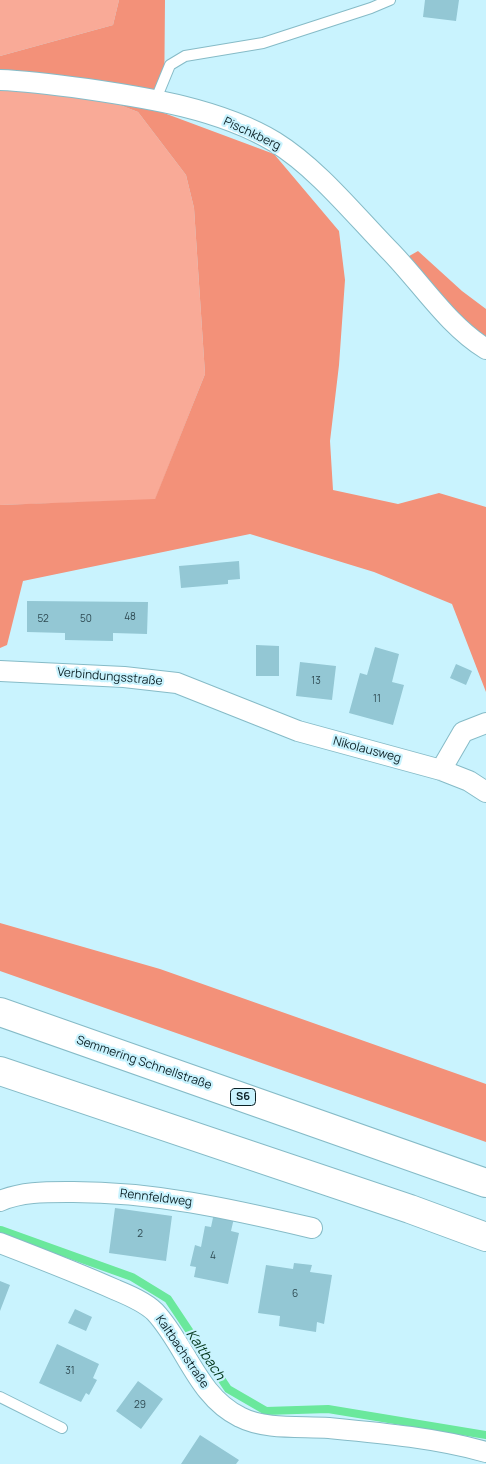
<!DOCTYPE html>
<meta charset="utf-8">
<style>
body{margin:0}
canvas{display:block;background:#c9f3fe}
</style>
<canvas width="486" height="1464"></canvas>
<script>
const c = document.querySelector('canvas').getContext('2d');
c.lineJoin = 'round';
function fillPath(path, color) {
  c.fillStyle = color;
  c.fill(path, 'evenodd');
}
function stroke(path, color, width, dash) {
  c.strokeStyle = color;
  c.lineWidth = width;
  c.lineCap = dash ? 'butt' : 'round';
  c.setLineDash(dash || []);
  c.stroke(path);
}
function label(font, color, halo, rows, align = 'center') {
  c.font = font + ' Manrope,sans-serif';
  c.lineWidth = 4.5;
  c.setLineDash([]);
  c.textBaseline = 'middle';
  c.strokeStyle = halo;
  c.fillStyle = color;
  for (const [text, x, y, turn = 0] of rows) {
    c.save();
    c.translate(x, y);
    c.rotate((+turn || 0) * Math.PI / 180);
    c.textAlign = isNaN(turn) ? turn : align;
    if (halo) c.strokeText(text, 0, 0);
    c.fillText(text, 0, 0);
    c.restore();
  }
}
fillPath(new Path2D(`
 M0 0H119L113 25 0 56Z
 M0 72 45 76 138 112 186 175 194 208 205 374 155 500 0 505Z`), '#f9aa97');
fillPath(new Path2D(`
 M119 0H165L164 113 274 154 339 231 345 280 339 365 330 441 333 490 398 504 439 493 486 507V692L452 604 374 572 250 534 23 581 7 645 0 648V505L155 499 205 374 194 208 186 175 138 112 45 76 0 72V56L113 25Z
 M418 251 462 291 486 309V347L404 259Z
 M0 923 160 969 486 1084V1142L0 971Z`), '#f39179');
stroke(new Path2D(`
 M1 1230 132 1277 168 1299 228 1389 266 1411 328 1409 486 1435`), '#6ae89c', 8);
fillPath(new Path2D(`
 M425 0H459L456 21 423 17Z
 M239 561 240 579 228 580V584L181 588 179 566Z
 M27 601 148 602 147 634 113 633V641L65 640V633L27 632Z
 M256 645 279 646V676H256Z
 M375 647 399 654 392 682 404 685 393 725 349 713 360 673 367 675Z
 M300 662 336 666 332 700 296 696Z
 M456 664 472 671 466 685 450 678Z
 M115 1208 172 1216 166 1261 109 1253Z
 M214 1213 234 1218 231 1231 239 1233 228 1284 194 1277 196 1267 190 1266 195 1245 201 1247 205 1226 211 1227Z
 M294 1263 312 1265 310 1272 332 1275 324 1324 317 1322 316 1332 279 1326 280 1316 258 1313 266 1265 293 1269Z
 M0 1281 10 1285 0 1311Z
 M75 1309 92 1317 86 1331 68 1323Z
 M57 1344 99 1364 93 1378 97 1380 89 1395 86 1393 81 1402 39 1383Z
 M138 1381 163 1399 141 1429 116 1411Z
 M200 1435 239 1460 236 1464H181Z`), '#93c7d4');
const lane = new Path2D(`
 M156 99 170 65 185 56 263 43 371 8 390 0
 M0 1397 62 1428`);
const street = new Path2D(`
 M0 80C29 81 58 85 87 89 149 98 220 109 275 142 317 168 354 214 388 249 420 281 447 325 486 349
 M0 671 124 677 177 683 298 731 441 770 469 781 486 792
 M441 770 463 732 486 723
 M0 1201C21 1192 44 1192 67 1192 151 1191 231 1209 312 1228
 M0 1243C39 1258 78 1273 116 1290 128 1295 145 1302 155 1312 186 1345 197 1396 240 1417 265 1430 301 1426 329 1428 381 1433 436 1438 486 1452`);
const highway = new Path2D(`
 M0 1012 486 1183
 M0 1071 410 1209 486 1237`);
stroke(lane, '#86bbc7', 12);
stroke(street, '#86bbc7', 22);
stroke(highway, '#86bbc7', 30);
stroke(lane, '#fff', 10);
stroke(street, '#fff', 20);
stroke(highway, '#fff', 28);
label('10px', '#2e4a52', null, [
 ["48",130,617],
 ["52",43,619],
 ["50",86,619],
 ["13",316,681],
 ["11",377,699],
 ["2",140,1234],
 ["4",213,1256],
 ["6",295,1294],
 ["31",70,1371],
 ["29",140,1405]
]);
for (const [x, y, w] of [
 [243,1097,25]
]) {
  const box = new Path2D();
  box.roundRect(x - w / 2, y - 8.5, w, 17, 4);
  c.fillStyle = '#c9f3fe';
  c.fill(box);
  stroke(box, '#0c2126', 1);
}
label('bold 11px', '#0c2126', null, [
 ["S6",243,1097]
]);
label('12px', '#0c2126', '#c9f3fe', [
 ["Pischkberg",252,134,25],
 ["Verbindungsstraße",110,677,5],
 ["Nikolausweg",367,750,15],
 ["Semmering Schnellstraße",144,1063,19],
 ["Rennfeldweg",156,1198,7],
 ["Kaltbachstraße",182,1352,56]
]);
label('italic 14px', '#003519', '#c9f3fe', [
 ["Kaltbach",205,1355,56]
]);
</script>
